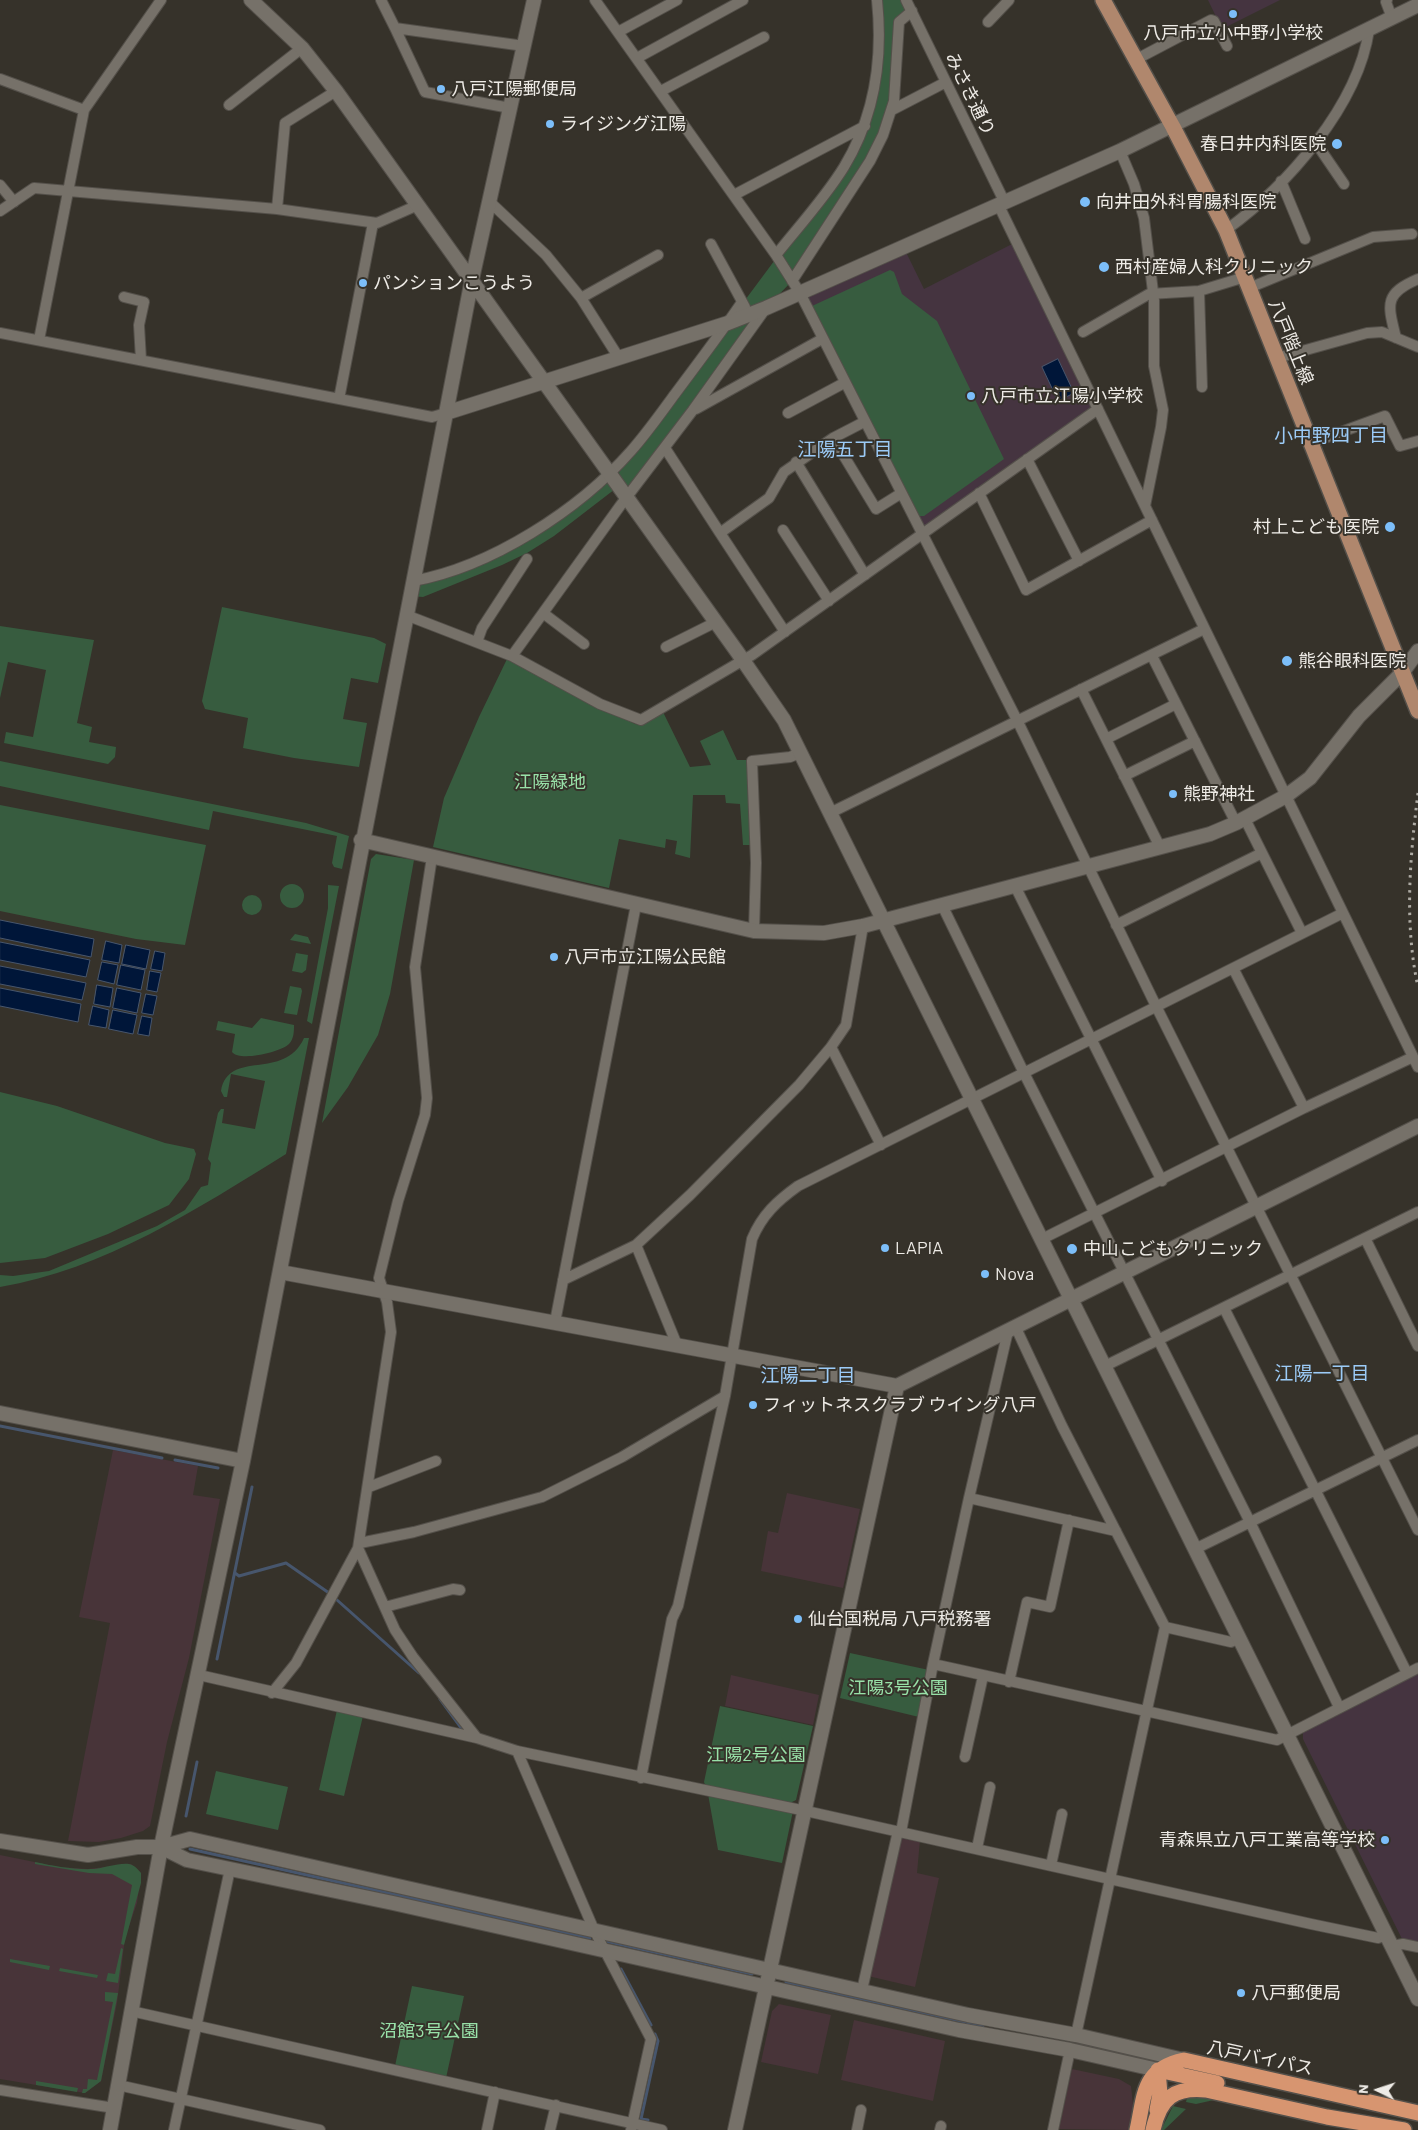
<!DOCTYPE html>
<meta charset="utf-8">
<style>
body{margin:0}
#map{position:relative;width:1418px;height:2130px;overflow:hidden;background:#36322a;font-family:Barlow,sans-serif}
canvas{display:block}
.north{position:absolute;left:1353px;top:2065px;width:50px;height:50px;-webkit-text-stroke:4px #36322a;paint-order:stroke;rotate:274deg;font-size:14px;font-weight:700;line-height:20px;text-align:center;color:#eeebe6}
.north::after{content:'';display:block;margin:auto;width:18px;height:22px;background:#eeebe6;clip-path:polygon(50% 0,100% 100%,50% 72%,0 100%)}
</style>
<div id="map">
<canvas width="1418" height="2130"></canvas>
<div class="north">N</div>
</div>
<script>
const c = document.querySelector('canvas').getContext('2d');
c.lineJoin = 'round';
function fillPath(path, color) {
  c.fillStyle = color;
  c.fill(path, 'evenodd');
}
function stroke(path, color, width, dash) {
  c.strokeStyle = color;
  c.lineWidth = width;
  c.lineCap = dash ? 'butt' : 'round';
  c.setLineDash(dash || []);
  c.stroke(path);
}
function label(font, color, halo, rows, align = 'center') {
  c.font = font + ' Barlow,"Noto Sans JP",sans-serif';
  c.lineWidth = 4;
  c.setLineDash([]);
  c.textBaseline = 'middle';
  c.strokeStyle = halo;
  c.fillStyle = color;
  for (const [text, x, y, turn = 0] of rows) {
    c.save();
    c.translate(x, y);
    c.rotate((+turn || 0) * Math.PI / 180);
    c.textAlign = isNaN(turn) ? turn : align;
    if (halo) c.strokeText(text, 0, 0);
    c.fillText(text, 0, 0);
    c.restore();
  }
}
fillPath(new Path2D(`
 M113 1450 198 1466 193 1495 220 1499 189 1658 167 1742 150 1826 143 1831 121 1838 99 1842 68 1841 110 1623 79 1617Z
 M787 1493 860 1509 843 1588 761 1571 768 1531 778 1533Z
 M731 1675 819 1695 813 1725 725 1706Z
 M899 1835 920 1840 917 1873 939 1878 915 1987 868 1976Z
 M0 1855 59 1867 88 1869 131 1864 141 1873 137 1903 125 1938 117 2003 101 2081 85 2093 0 2079Z
 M779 2004 831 2015 818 2074 761 2062 772 2011Z
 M854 2020 945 2041 933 2101 841 2080Z
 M1072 2069 1119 2079 1131 2086 1133 2105 1128 2130 1059 2129Z`), '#483439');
fillPath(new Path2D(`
 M1208 0H1280L1222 29Z
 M1016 242 1098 409 920 534 800 293 904 248 924 289Z
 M1418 1674V1944L1403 1941 1303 1739V1731Z`), '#453440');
fillPath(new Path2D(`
 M877 0H906L912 11 902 18 899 53 883 135 792 281 766 308 633 490 619 486 554 536 527 553 502 565 423 597 410 596 413 581 505 548 609 473 728 323 844 167 871 107Z
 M890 270 894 272 902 294 937 321 1004 459 924 516H919L812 306Z
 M222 607 374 638 386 644 378 683 351 678 343 719 367 723 359 767 294 758 243 748 248 718 205 709 202 701Z
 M0 626 94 640 77 723 92 727 89 742 116 747 115 757 108 764 4 743 6 732 33 737 46 670 8 662 0 698Z
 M507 659 635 724 642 725 663 712 690 767 711 765 700 741 723 730 737 760H749L751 845H743L740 804 726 803 725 795H693L690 858 675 854 677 841 666 839 665 848 619 839 609 888 433 847 444 798 479 717Z
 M0 761 306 823 349 836 342 869 334 867 332 863 337 836 213 811 209 830 0 786Z
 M0 805 206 845 185 945 136 939 0 911Z
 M376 854 414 860 390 994 378 1035 348 1087 322 1123 371 859Z
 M280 896a12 12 0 1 1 24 0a12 12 0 1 1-24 0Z
 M328 885 339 886 312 1024 307 1021 328 908Z
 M242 905a10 10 0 1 1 20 0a10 10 0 1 1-20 0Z
 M295 934 308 937 311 944 290 940Z
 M296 953 308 955 306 970 302 973 292 971Z
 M290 986 301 988 302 991 297 1015 284 1013Z
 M261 1018 294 1025C294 1031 294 1039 289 1044 281 1052 240 1062 232 1052L235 1034 216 1030 218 1021 252 1028Z
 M304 1038H309L286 1154C199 1208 103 1270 0 1287V1275L13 1276 49 1271 157 1226 185 1210 201 1187 208 1185 211 1163 208 1159 218 1113 221 1109H224L222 1123 255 1129 265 1081 231 1074 227 1097H224L221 1091C229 1048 284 1082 304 1038Z
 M0 1092 57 1106 165 1143 194 1149 196 1154 189 1179 169 1205 108 1234 45 1258 0 1263Z
 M850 1653 929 1670 919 1717 840 1698Z
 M720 1706 813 1726 796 1800 790 1803 706 1787 704 1782Z
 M337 1710 363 1716 344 1796 319 1790Z
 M216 1771 288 1787 278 1830 206 1814Z
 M708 1794 793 1811 782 1863 718 1850Z
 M35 1862C54 1866 74 1870 94 1869 105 1868 117 1863 129 1864 134 1865 137 1868 141 1873V1883L124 1945 121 1944 132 1885 112 1874 89 1873 35 1864Z
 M121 1948 123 1949 118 1983 106 1981 108 1973 115 1974Z
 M10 1959 50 1966 49 1970 10 1962Z
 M60 1968 98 1975 97 1978 59 1971Z
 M412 1986 464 1996 446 2078 395 2066Z
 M105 1992 118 1993 101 2081 85 2093H82L83 2089H87L88 2079 97 2080 113 2002 105 2001Z
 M36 2081 78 2088 77 2092 36 2085Z
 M1193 2097 1214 2098V2100L1196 2104 1186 2102 1187 2098Z
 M1173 2106 1186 2109 1164 2130H1161Z`), '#375c3f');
const water = new Path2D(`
 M1058 359 1074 393 1058 401 1042 367Z
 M0 920 94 939 91 957 0 938Z
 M106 941 122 945 119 963 102 960Z
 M0 942 90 960 86 977 0 960Z
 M126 945 150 950 146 969 122 964Z
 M155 951 165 953 162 971 151 969Z
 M102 962 118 965 114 984 98 980Z
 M121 965 145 970 141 990 117 985Z
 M0 966 86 983 82 1000 0 984Z
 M150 971 161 973 157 992 147 990Z
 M97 985 113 988 110 1007 94 1004Z
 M0 988 81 1004 78 1022 0 1006Z
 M117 988 141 993 137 1013 113 1008Z
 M146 994 157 996 153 1015 142 1013Z
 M93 1006 109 1010 106 1028 89 1025Z
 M113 1010 137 1015 133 1034 109 1029Z
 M142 1016 152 1018 149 1036 138 1034Z`);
fillPath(water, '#001639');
stroke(water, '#47566d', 1);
stroke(new Path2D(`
 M0 1426 162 1458
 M175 1460 218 1468
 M235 1573 239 1576 286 1563 329 1593
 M337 1600 419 1673
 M217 1659 252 1487
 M440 1699 462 1729
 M186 1816 197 1762
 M190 1849 590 1938
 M605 1941 752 1974
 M621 1969 651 2025
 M786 1982 983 2026
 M648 2120 641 2119 658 2041 655 2034`), '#47566d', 3);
const street = new Path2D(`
 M381 0 395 28 524 46
 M595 0 776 255 800 293 1018 722 1156 1006 1418 1530
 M906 0 1005 203
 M1387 0 1386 2 1392 18
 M988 22 1009 0
 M395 28 425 92 510 108
 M618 32 677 0
 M637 58 743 0
 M1135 60 1211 20 1214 21 1227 46
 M0 79 84 110
 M661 91 764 37
 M229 105 302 48
 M892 110 946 82
 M1316 143 1344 184
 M1120 151 1134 184 1144 218 1154 300V366L1163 410 1161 427 1145 506
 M1281 181 1305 239
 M0 185 14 202
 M734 195 865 126
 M490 202 546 255 581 298 619 358
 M999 206 1418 1067
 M277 209 285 123 336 91
 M0 211 34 188 277 209 377 223 418 205
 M1226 230C1287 186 1358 106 1369 30
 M711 244 745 307
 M776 255C799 226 825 198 844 167 875 116 883 58 877 0
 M792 281 870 161 883 135 894 101 899 22 912 11
 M1249 288 1373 237 1412 234
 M1199 291 1202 387
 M124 297 144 302 139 325 141 360
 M581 298 658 255
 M1083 332 1149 294 1199 291 1245 277
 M0 333 432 417 446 413
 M1396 338C1388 305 1383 294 1418 279
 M39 340 84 110 161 0
 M1277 358 1367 333 1382 332 1418 347
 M339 399 373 223
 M696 409 822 339
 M788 413 844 383
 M833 438 876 509 900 494
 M1311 443 1385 416 1400 446 1418 441
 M665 448 720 533 769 498 784 472 833 438 864 422
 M1027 459 1079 561
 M796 462 865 575
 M979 493 1026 590 1152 520
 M783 530 829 601
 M720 533 785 632
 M413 581C491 567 579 510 631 451 647 433 661 413 675 394 698 363 721 333 742 302
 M543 613 584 644
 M406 615 512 656 600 704 641 720 752 655 1098 409
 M477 642 482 628 527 559
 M666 647 716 622
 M512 656 620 506 693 410 766 308
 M1152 656 1236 823
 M1081 689 1160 847
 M1106 739 1176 704
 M1124 776 1195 741
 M830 813 1204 629
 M1245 819 1302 933
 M1015 886 1162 1181
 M942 905 1024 1073 1250 1522 1339 1707
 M1116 925 1262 853
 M754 931 756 863 752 761 790 757 800 753
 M1233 968 1304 1108
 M831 1047 881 1145
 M1365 1238 1418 1346
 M1042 1239 1304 1108 1413 1057
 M636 1245 677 1345
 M563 1280 636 1245 690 1195 799 1085 831 1047 846 1025 863 926
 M1224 1308 1407 1673
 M555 1322 636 905
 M1016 1328 1062 1426 1165 1627 1076 2035
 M1105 1366 1418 1212
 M369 1487 436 1461
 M969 1498 1116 1531
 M360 1543 414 1532 542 1497 622 1457 725 1396
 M358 1548 395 1630 413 1657 477 1738
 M1195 1549 1418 1440
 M385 1607 453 1589 460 1590
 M1165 1627 1231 1642 1240 1638
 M933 1664 1277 1740 1418 1668
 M199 1675 477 1738 517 1751 806 1811 1311 1924 1378 1938 1387 1935
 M1009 1682 1027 1602 1050 1607 1069 1520
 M272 1693 296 1663 358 1548 391 1332 387 1302 379 1278 398 1201 425 1115 427 1098 415 967 432 857
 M517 1751 594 1930 651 2039 631 2130
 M965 1757 983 1676
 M641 1778 672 1619 678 1606 725 1396 752 1239C762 1215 777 1201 798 1186L1343 913
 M901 1832 933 1664 969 1498 1008 1331
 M977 1848 990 1787
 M1051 1865 1062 1814
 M1392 1946 1403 1944 1418 1947
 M862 1990 898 1831
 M131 2011 662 2130
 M118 2085 320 2130
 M0 2090 114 2108
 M174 2130 230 1869
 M487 2130 495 2092
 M550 2130 556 2105
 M857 2130 861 2110
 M940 2130 941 2126
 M1053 2130 1070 2050`);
const secondary = new Path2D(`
 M251 0 302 48 336 91 738 653 784 720 1418 1999
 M446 413 728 323 766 308 1120 151 1418 5
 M361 840 754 931 824 933 863 926 1210 834 1236 823 1286 796 1310 778 1359 716 1402 673 1418 651
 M280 1272 897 1386 1418 1126
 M0 1413 243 1461
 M0 1841 88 1855 137 1847H161L190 1839 968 2015 1076 2035 1184 2060
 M161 1847 187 1860 393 1903 959 2030 1070 2050 1158 2070
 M110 2130 161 1847 243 1461 472 279 534 0
 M735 2130 897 1386`);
const primary = new Path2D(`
 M1103 0 1173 127 1226 230 1418 711`);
const highway = new Path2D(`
 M1158 2070 1217 2083
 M1157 2110 1160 2094 1158 2070
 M1137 2130C1145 2094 1142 2069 1184 2060L1418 2113
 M1153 2130C1160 2098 1174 2087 1206 2090L1327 2117 1404 2130`);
stroke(street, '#54504a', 12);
stroke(secondary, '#54504a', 16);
stroke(primary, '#54504a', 18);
stroke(highway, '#54504a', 18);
stroke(street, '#767169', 10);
stroke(secondary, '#767169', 14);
stroke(primary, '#b0876d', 15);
stroke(highway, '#d79570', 15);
stroke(new Path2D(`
 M1418 793C1410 857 1404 923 1418 987`), '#adaaa3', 3, [2.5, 5]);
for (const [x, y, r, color] of [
 [1233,14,5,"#7cbef9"],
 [441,89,5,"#7cbef9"],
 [550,124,5,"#7cbef9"],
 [1337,144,6,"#7cbef9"],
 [1085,202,6,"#7cbef9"],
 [1104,267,6,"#7cbef9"],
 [363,283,5,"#7cbef9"],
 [971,396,5,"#7cbef9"],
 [1390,527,6,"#7cbef9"],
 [1287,661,6,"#7cbef9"],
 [1173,794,5,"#7cbef9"],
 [554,957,5,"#7cbef9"],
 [885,1248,5,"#7cbef9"],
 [1072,1249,6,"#7cbef9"],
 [985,1274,5,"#7cbef9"],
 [753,1405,5,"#7cbef9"],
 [798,1619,5,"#7cbef9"],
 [1385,1840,5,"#7cbef9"],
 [1241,1993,5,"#7cbef9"]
]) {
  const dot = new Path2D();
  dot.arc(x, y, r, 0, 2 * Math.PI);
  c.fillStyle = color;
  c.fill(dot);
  stroke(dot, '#36322a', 2);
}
label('18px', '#eeebe6', '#36322a', [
 ["八戸市立小中野小学校",1233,33,"center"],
 ["八戸江陽郵便局",451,89],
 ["ライジング江陽",560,124],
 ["春日井内科医院",1326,144,"right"],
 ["向井田外科胃腸科医院",1096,202],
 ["西村産婦人科クリニック",1115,267],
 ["パンションこうよう",373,283],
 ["八戸市立江陽小学校",981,396],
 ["村上こども医院",1379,527,"right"],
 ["熊谷眼科医院",1298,661],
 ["熊野神社",1183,794],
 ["八戸市立江陽公民館",564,957],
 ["LAPIA",895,1248],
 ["中山こどもクリニック",1083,1249],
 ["Nova",995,1274],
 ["フィットネスクラブ ウイング八戸",763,1405],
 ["仙台国税局 八戸税務署",808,1619],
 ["青森県立八戸工業高等学校",1375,1840,"right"],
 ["八戸郵便局",1251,1993]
], 'left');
label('18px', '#eeebe6', '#36322a', [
 ["みさき通り",970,94,64],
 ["八戸階上線",1291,342,68],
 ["八戸バイパス",1260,2058,12]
]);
label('18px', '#98e1a8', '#36322a', [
 ["江陽緑地",550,782],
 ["江陽3号公園",898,1688],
 ["江陽2号公園",756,1755],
 ["沼館3号公園",429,2031]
]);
label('19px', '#9ccbf7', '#36322a', [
 ["小中野四丁目",1331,436],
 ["江陽五丁目",845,450],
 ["江陽一丁目",1322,1374],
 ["江陽二丁目",808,1376]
]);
</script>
